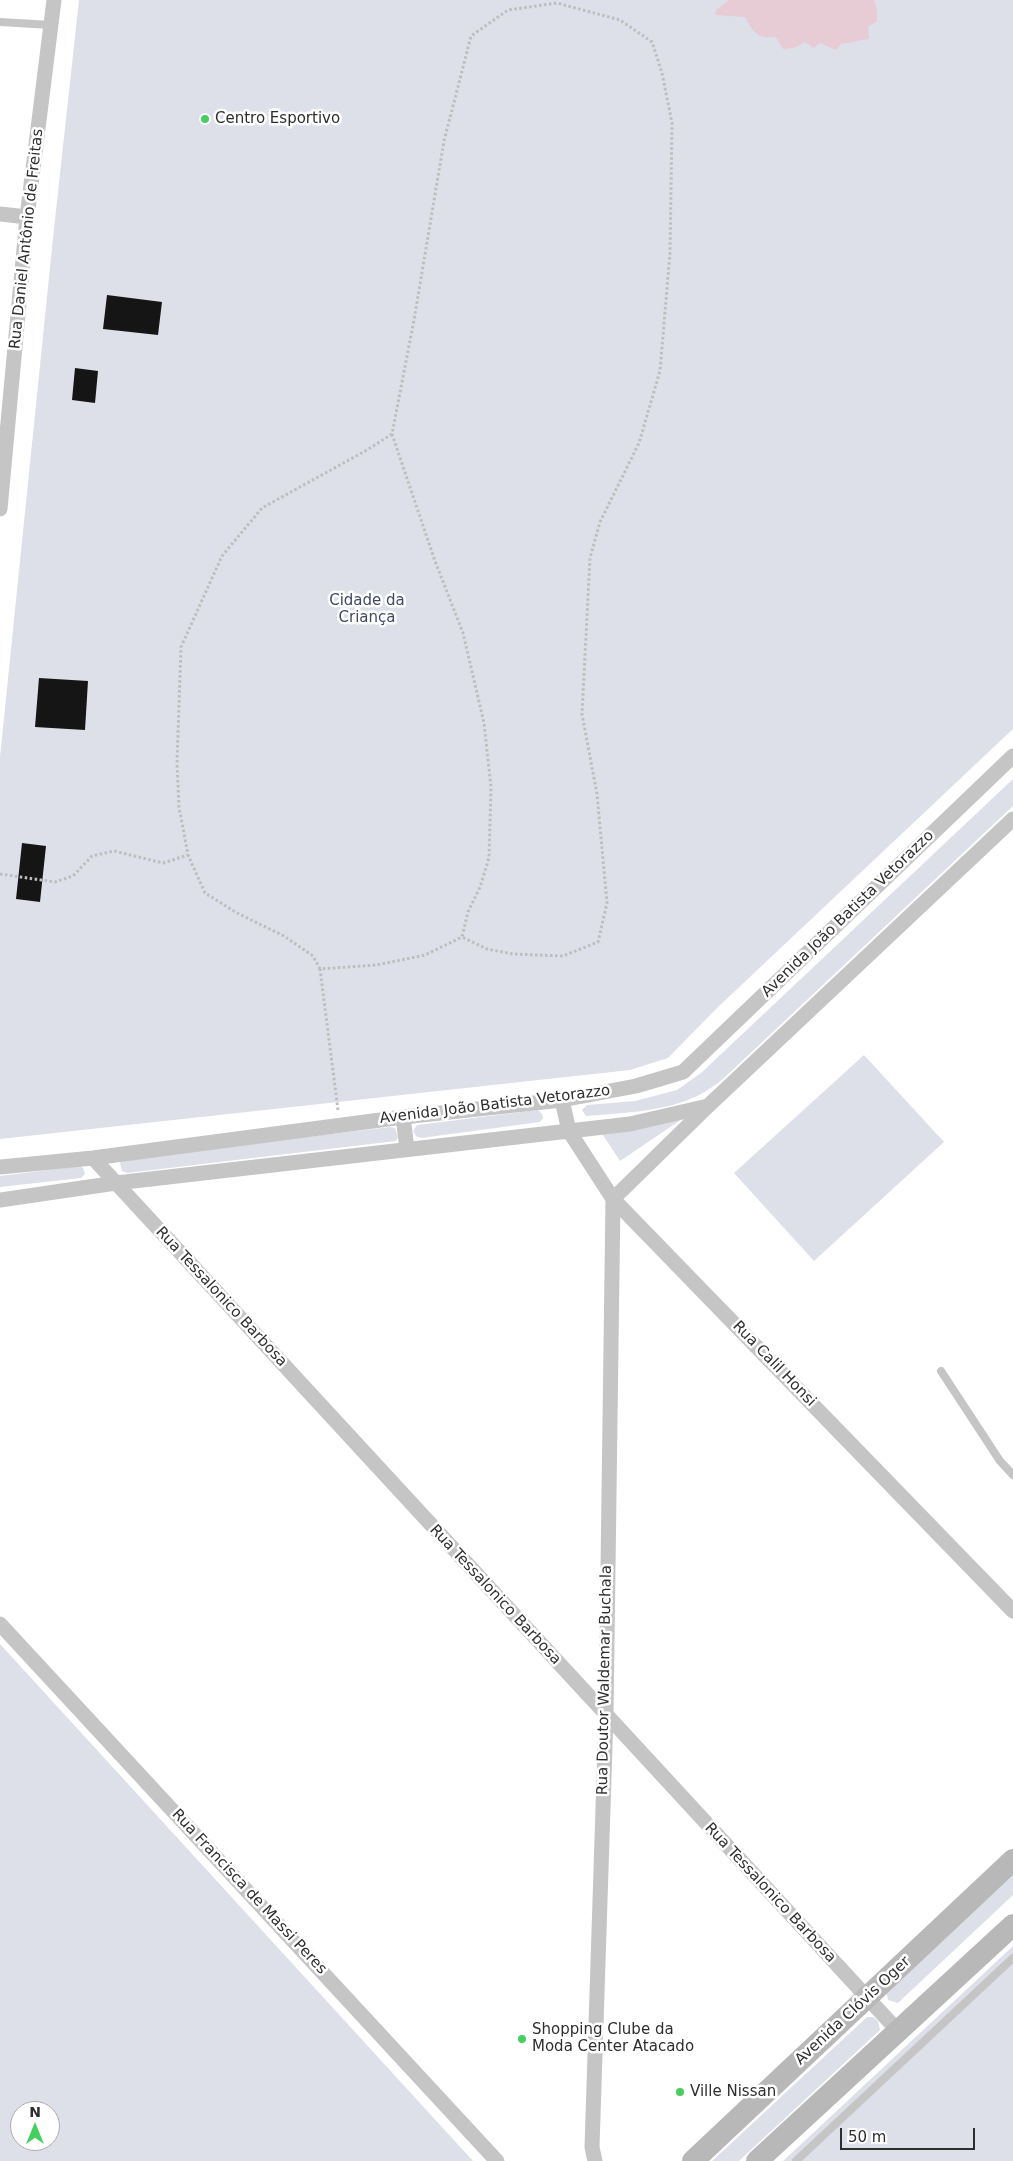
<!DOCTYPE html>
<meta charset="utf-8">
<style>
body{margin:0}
#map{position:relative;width:1013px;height:2161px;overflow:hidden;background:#fff;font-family:"DejaVu Sans",sans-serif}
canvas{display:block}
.north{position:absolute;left:10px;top:2101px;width:50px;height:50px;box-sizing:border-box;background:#fff;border:1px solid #ababab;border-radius:50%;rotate:0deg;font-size:14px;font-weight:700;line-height:20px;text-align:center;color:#2e2e2e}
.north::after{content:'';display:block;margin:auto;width:18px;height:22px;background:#45cf5d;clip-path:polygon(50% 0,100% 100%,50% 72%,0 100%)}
.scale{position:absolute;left:840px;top:2128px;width:135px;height:22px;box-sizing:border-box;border:2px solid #2e2e2e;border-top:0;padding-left:6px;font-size:15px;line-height:18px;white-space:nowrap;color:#2e2e2e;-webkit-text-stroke:4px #fff;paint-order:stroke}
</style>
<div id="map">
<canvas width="1013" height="2161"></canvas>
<div class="north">N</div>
<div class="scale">50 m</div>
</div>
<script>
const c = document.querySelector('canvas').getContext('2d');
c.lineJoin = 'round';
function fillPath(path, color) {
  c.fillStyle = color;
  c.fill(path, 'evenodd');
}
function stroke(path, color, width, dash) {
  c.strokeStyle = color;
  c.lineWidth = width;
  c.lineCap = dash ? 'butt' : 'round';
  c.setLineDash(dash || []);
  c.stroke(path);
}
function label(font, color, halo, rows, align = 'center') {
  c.font = font + ' "DejaVu Sans",sans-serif';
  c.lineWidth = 5;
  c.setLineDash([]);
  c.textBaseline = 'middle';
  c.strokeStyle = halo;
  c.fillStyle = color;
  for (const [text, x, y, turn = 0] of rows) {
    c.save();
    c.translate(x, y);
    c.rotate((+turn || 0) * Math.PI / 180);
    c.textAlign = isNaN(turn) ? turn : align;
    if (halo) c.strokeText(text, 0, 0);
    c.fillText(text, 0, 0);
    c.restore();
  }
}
fillPath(new Path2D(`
 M79 0H1013V729L717 1008 668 1058 630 1070 0 1139V757L53 238Z
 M1013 779V806L723 1079C715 1085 706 1092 697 1096 664 1112 622 1113 586 1116L582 1110 587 1105 635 1101 677 1090 701 1073Z
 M864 1055 944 1142 814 1261 734 1173Z
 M538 1110 542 1114 543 1118 540 1122 421 1138 416 1136 413 1131 417 1125Z
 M685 1117 620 1161 601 1132Z
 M390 1127 395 1128 398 1137 396 1141 127 1173 122 1171 120 1163 124 1159Z
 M80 1166 83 1168 85 1174 81 1178 0 1187V1176Z
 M0 1644 473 2161H0ZM20 2111H50V2141H20Z
 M1013 1871V1895L898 2003 888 2000 886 1991Z
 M1013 1946V2161H783Z
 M867 2017H873L878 2021 880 2030 739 2161H712Z`), '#dde0e9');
fillPath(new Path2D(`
 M729 0H874L877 10V21L868 27 869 39 841 44 836 50 820 43 813 48 805 42 794 48 783 49 776 37C757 39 754 33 745 17L715 15 716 10Z`), '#e7cbd5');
fillPath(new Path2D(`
 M107 295 162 302 158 335 103 329Z
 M75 368 98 371 95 403 72 400Z
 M39 678 88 681 85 730 35 727Z
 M22 843 46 846 40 902 16 899Z`), '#151515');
stroke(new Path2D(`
 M0 874 55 882 73 876 92 856 114 851 163 863 188 855
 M320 969 313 956 284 936 237 913 205 893 188 855 179 807 177 763 181 647 222 556 262 508 367 450 392 434
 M338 1110 320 969 376 965 425 955 462 937 468 912 480 887 489 858 491 787 484 723 463 633 435 561 392 434 414 320 444 141 471 36 508 10 557 3 620 20 652 42 662 73 672 123 670 253 660 371 639 443 600 522 590 558 582 714 597 794 607 903 598 942 563 956 513 954 487 949 462 937`), '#bebebe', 3, [2.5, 2.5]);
stroke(new Path2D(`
 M0 22 51 25
 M941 1371 1000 1461 1013 1475
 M796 2161 1013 1958`), '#c5c5c5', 8);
stroke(new Path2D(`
 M0 214 27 217
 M0 509 27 217 54 0
 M562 1100 569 1131 613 1199 1013 1611
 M403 1117 407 1149
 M93 1158 899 2032
 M0 1167 93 1158 403 1117 562 1100 636 1086 683 1072 1013 756
 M0 1200 116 1183 630 1124 708 1106 1013 819
 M0 1624 497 2161
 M595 2161 592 2147 606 1716 613 1199 707 1107`), '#c5c5c5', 15);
stroke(new Path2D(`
 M693 2161 1013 1860
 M757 2161 1013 1925`), '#b8b8b8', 22);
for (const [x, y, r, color] of [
 [205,119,5,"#45cf5d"],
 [522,2039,5,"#45cf5d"],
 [680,2092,5,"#45cf5d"]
]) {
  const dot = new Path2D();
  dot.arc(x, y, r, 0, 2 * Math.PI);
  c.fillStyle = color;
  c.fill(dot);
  stroke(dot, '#fff', 2);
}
label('15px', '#2e2e2e', '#fff', [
 ["Centro Esportivo",215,119],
 ["Shopping Clube da",532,2030],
 ["Moda Center Atacado",532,2047],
 ["Ville Nissan",690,2092]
], 'left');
label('15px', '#2e2e2e', '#fff', [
 ["Rua Daniel Antônio de Freitas",27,239,-84],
 ["Avenida João Batista Vetorazzo",848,914,-44],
 ["Avenida João Batista Vetorazzo",495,1105,-7],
 ["Rua Tessalonico Barbosa",221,1297,47],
 ["Rua Calil Honsi",774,1364,46],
 ["Rua Tessalonico Barbosa",495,1595,47],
 ["Rua Doutor Waldemar Buchala",605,1680,-89],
 ["Rua Francisca de Massi Peres",249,1892,47],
 ["Rua Tessalonico Barbosa",770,1893,47],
 ["Avenida Clóvis Oger",853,2011,-43]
]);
label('15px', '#414863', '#fff', [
 ["Cidade da",367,601],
 ["Criança",367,618]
]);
</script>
